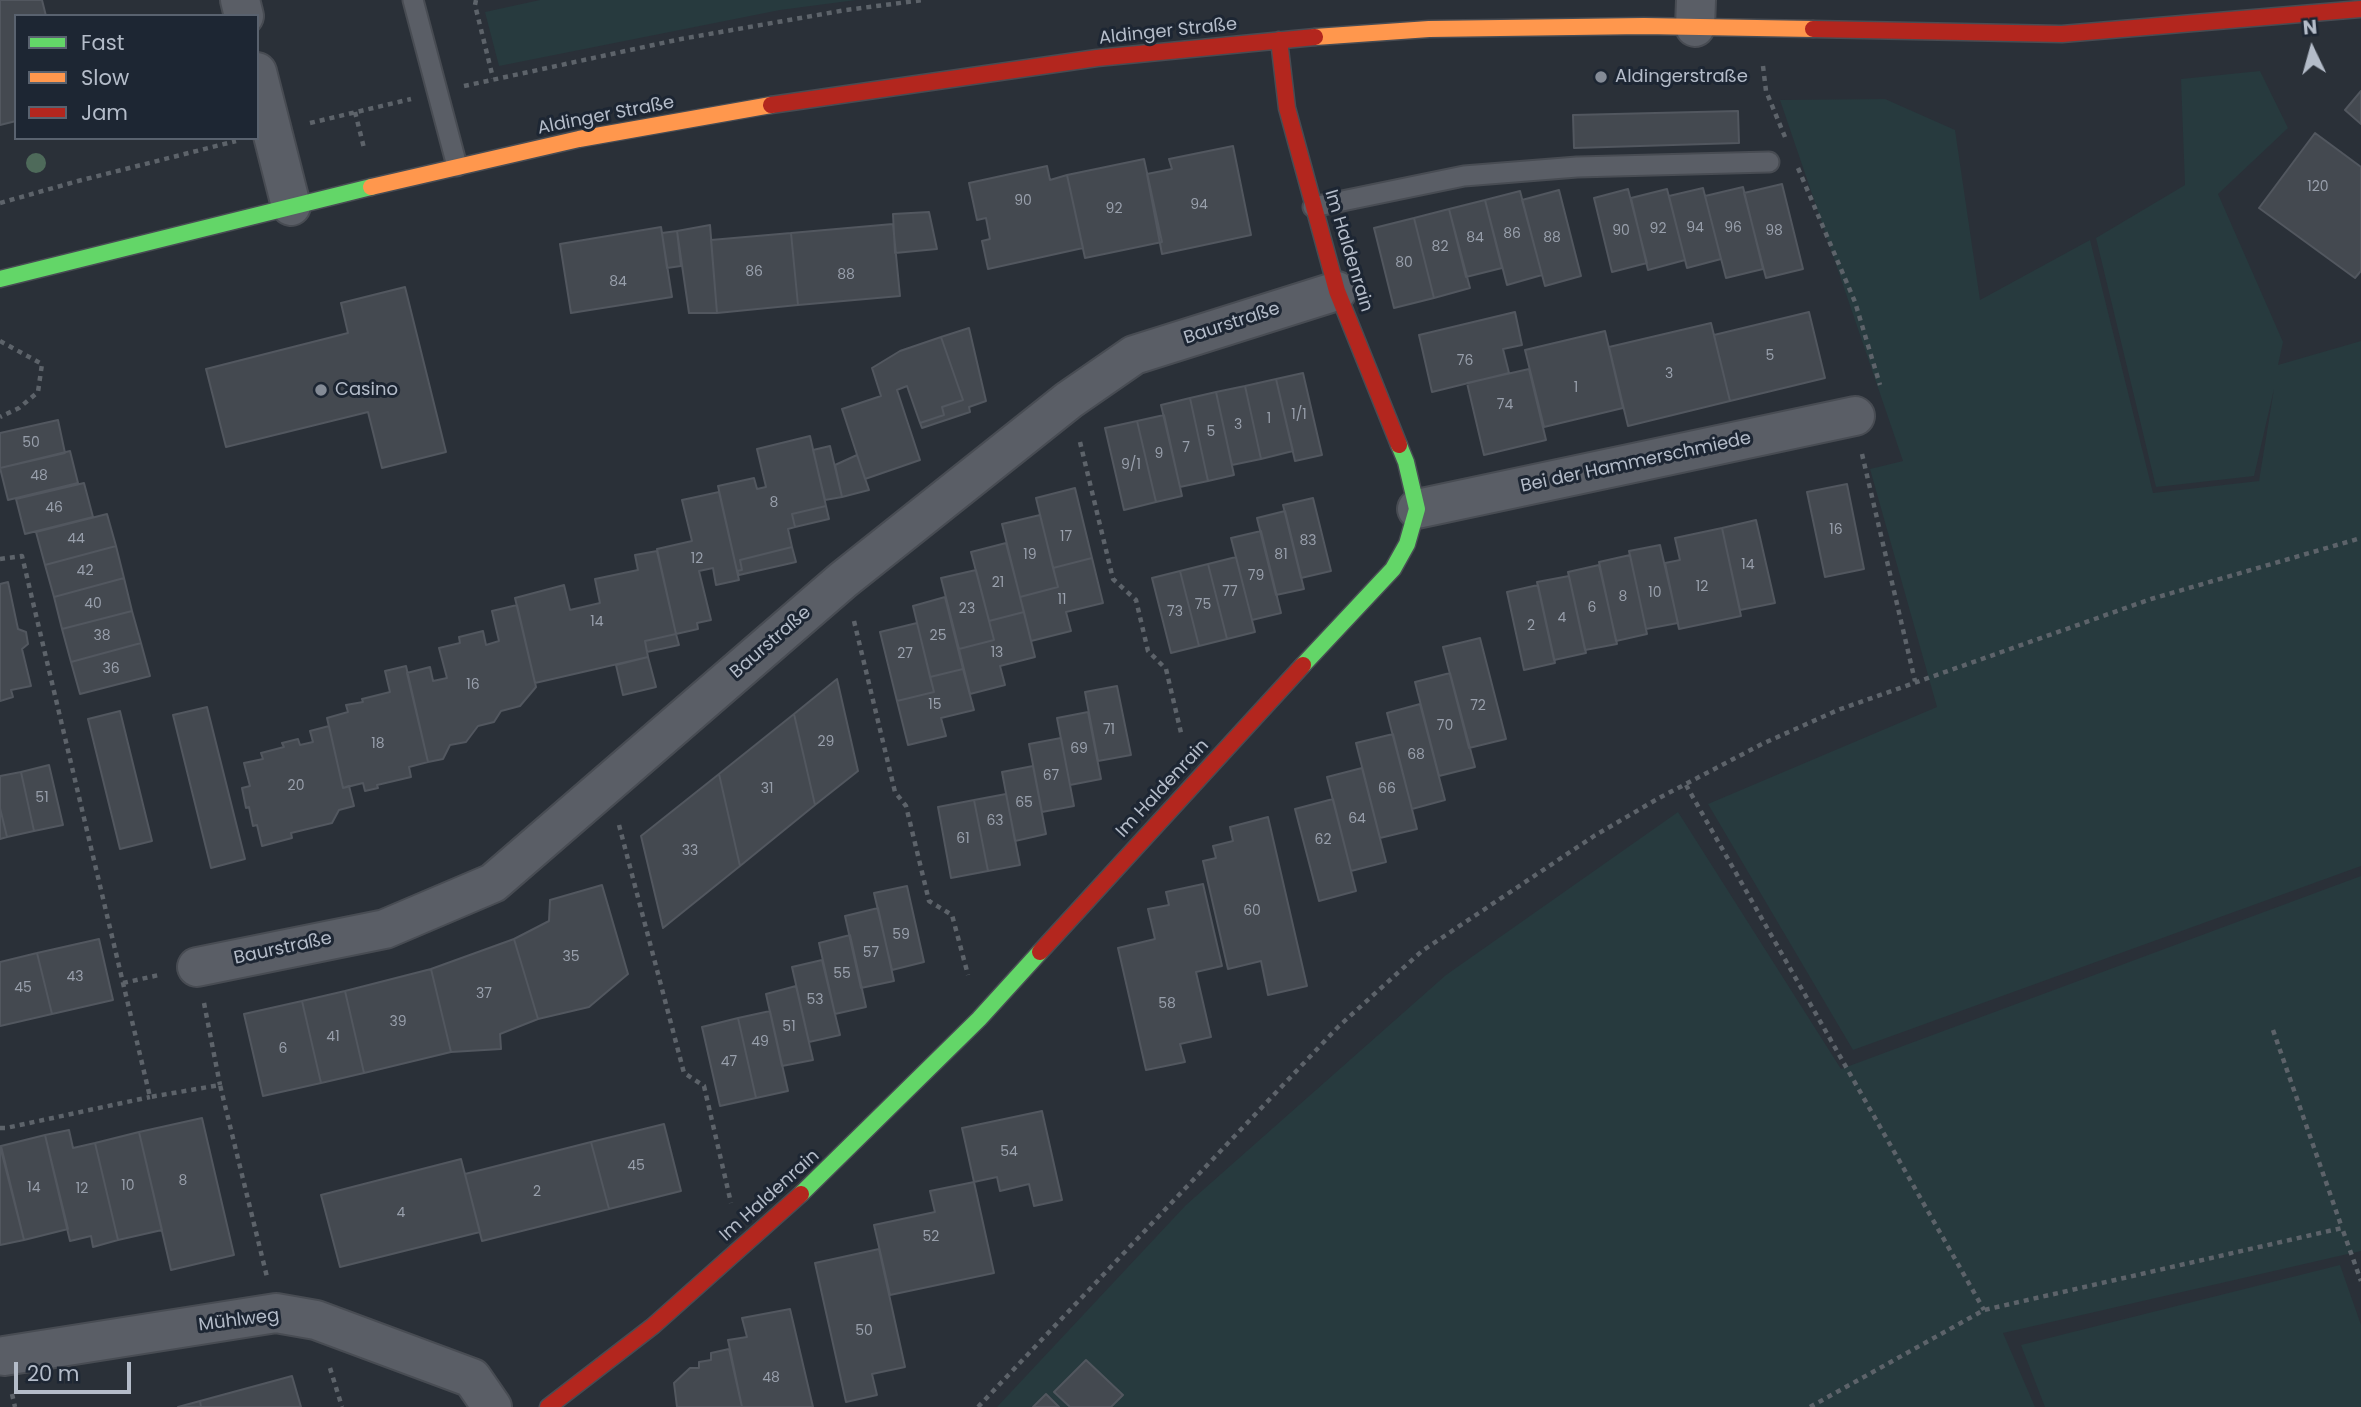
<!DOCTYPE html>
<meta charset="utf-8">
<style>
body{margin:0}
#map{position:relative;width:2361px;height:1407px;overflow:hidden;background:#2a3038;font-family:Poppins,sans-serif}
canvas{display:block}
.legend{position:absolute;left:14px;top:14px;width:245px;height:126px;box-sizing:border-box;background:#1d2633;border:2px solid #59626f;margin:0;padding:9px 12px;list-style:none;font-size:21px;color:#b4bcc9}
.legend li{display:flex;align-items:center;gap:14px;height:35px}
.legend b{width:35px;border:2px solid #59626f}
.north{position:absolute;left:2277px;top:14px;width:70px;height:70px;-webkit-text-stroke:5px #1d2633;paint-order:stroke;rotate:355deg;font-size:19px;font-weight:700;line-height:28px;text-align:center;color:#b4bcc9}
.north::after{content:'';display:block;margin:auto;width:24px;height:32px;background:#b4bcc9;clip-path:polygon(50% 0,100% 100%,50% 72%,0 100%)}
.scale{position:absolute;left:14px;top:1362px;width:117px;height:32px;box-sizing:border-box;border:4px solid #b4bcc9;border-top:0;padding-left:9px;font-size:21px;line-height:24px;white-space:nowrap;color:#b4bcc9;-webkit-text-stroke:5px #1d2633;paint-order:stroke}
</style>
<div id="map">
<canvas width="2361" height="1407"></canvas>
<ul class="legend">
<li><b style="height:9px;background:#63d668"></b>Fast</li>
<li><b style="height:9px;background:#ff974d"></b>Slow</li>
<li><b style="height:9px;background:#b3261e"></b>Jam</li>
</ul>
<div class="north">N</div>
<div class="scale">20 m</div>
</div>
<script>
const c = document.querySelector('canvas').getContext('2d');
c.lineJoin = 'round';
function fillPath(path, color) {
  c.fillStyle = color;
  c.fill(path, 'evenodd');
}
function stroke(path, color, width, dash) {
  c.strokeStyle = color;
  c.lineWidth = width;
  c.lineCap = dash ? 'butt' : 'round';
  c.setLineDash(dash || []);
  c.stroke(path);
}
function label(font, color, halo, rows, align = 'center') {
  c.font = font + ' Poppins,sans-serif';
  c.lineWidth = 6;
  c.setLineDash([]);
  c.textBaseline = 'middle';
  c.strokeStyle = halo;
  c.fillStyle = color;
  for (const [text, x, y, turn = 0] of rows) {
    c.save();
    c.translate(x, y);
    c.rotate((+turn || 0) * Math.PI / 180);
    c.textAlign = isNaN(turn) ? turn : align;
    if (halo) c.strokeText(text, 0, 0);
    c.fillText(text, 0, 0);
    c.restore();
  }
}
fillPath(new Path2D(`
 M540 0H856L780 10 499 66 485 12Z
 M2260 71 2288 128 2218 194 2283 342 2278 365 2361 341V866L1853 1050 1708 804 1937 707 1870 469 1903 461 1780 100 1885 99 1955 130 1980 300 2090 240 2153 493 2259 481 2274 389 2254 476 2156 487 2096 238 2185 185 2181 79Z
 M1678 812 1841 1069 2361 876V1251L2003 1333 2035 1407H997L1186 1205 1446 975Z
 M2340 1265 2361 1325V1407H2045L2021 1345Z`), '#273a3e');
const building = new Path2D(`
 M0 0H42L46 16H16V121L0 125Z
 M2361 91V124L2345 110Z
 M1738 111 1739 143 1574 148 1573 115Z
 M2315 133 2361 167V271L2355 278 2259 208Z
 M1233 146 1251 235 1162 254 1147 174 1172 169 1169 159Z
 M1144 159 1162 242 1085 258 1067 175Z
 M1047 166 1050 180 1067 175 1083 248 988 269 982 241 990 239 986 218 977 220 969 183Z
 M1782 184 1803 269 1766 278 1744 193Z
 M1743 187 1763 269 1726 278 1705 196Z
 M1703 188 1721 259 1687 268 1669 196Z
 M1628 189 1647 263 1612 272 1594 198Z
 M1667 189 1685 260 1648 270 1631 198Z
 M1559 190 1581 276 1545 286 1522 200Z
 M1520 191 1542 275 1507 285 1485 200Z
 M1485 200 1502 268 1466 277 1449 209Z
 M1449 209 1470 288 1434 298 1414 218Z
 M929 212 937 249 895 253 893 214Z
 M1414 218 1434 298 1394 308 1374 228Z
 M893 224 900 296 798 305 791 233Z
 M710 225 717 313H689L677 231Z
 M661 227 672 297 571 313 560 244Z
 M677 231 681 266 667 268 662 233Z
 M791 233 798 305 717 313 711 240Z
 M405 287 446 452 382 468 368 412 226 447 206 369 348 333 341 303Z
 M1515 312 1522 345 1503 349 1509 373 1432 392 1419 335Z
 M1809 312 1825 378 1730 401 1714 335Z
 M1711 323 1730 401 1628 426 1609 347Z
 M969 328 986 401 969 407 970 412 922 428 920 423 944 415 942 407 963 400 941 337Z
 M1605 331 1623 408 1544 427 1525 350Z
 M941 337 963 400 942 407 944 415 920 423 907 386 897 390 920 460 865 479 842 409 881 396 872 368 900 351Z
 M1529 369 1546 440 1484 455 1467 383Z
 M1303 373 1322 455 1295 461 1276 379Z
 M1276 379 1293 451 1261 459 1245 386Z
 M1245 386 1261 459 1232 465 1216 392Z
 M1216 392 1234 475 1208 481 1190 398Z
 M1190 398 1208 481 1180 487 1161 405Z
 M1164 415 1182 496 1156 502 1137 421Z
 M58 420 65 453 0 468V433Z
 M1137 421 1156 502 1124 510 1105 428Z
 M810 436 826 506 792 514 795 527 788 529 792 547 740 560 742 570 737 571 718 486 754 478 757 489 766 487 757 449Z
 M830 446 842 497 825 500 813 450Z
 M70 451 78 483 8 500 0 468Z
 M857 455 869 490 842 497 835 465Z
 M84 483 93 517 25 534 16 499Z
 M1847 484 1864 569 1825 577 1807 492Z
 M1075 488 1092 558 1053 568 1036 498Z
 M719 492 739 580 716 585 713 568 699 571 711 620 697 623 698 629 676 634 657 549 692 541 682 500Z
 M1313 498 1331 571 1301 578 1283 505Z
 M826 506 829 519 795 527 792 514Z
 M1285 511 1304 589 1276 595 1257 518Z
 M107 514 116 546 45 565 36 532Z
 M1040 515 1058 587 1020 597 1002 524Z
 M1756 520 1775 603 1740 610 1722 528Z
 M1722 528 1741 616 1679 629 1665 563 1680 560 1675 538Z
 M1261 531 1281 613 1252 620 1231 538Z
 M1006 543 1024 612 989 621 971 552Z
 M1660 545 1678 623 1646 629 1629 551Z
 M116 546 124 578 54 597 45 565Z
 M792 547 796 562 739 575 737 571 742 570 740 560Z
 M657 551 676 634 645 641 648 657 535 683 515 598 564 585 570 610 600 603 595 579 638 570 635 555Z
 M1630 555 1647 634 1616 641 1599 562Z
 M1236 557 1255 632 1227 639 1208 564Z
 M1092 558 1103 603 1066 612 1071 631 1031 641 1020 597 1058 587 1053 568Z
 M1208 564 1227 639 1199 646 1180 571Z
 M1599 565 1617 644 1585 650 1568 572Z
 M976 570 994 640 959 649 941 578Z
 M1180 571 1199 646 1171 653 1152 578Z
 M1569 576 1586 653 1554 660 1537 582Z
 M124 578 132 611 62 629 54 597Z
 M8 582 18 629 26 632 28 644 22 649 31 686 11 690 13 697 0 701V584Z
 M1538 585 1555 663 1524 670 1507 592Z
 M945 597 963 669 930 677 913 606Z
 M517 605 536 687 520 706 501 711 494 722 478 726 466 742 450 745 443 759 428 762 407 673 430 667 433 681 447 678 439 648 460 643 459 637 483 631 486 645 499 641 492 611Z
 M132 611 141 643 71 662 62 629Z
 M1024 612 1035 657 1000 666 1005 685 970 694 959 649 994 640 989 621Z
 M917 623 934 692 897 701 880 632Z
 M676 634 679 645 647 652 645 641Z
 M1480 638 1506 739 1469 748 1443 647Z
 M141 643 150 676 80 694 71 662Z
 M648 657 656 687 623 695 616 665Z
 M406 666 428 762 409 767 411 777 377 785 378 788 365 791 363 783 343 788 327 718 348 712 346 705 363 702 362 699 390 692 385 671Z
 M963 669 974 710 941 718 946 736 908 745 897 701 934 692 930 677Z
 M1450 673 1475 767 1439 776 1415 682Z
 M837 679 858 771 815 805 794 714Z
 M1117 686 1131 755 1098 761 1085 692Z
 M1420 704 1445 800 1412 809 1387 713Z
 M207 707 245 859 211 868 173 715Z
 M120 711 152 841 120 849 88 719Z
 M1088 712 1101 779 1070 785 1057 718Z
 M794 714 815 805 740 866 719 774Z
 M329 726 343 788 349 786 354 806 339 810 332 823 291 833 292 838 262 846 257 825 253 826 249 807 246 808 242 788 250 786 244 763 263 759 261 753 284 747 282 743 298 739 300 745 313 742 310 731Z
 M1393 734 1417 829 1380 838 1356 743Z
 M1061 738 1074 806 1042 812 1029 744Z
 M49 765 63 825 34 831 21 772Z
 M1033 766 1046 834 1015 841 1002 772Z
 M1362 768 1386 862 1351 871 1327 777Z
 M21 772 34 831 7 837 0 808V776Z
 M719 774 740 866 663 928 641 836Z
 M1006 794 1020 865 988 871 974 800Z
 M1333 799 1356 891 1319 901 1295 809Z
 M974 800 988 871 951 878 938 807Z
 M0 808 7 837 0 839Z
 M1268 817 1307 986 1268 995 1261 961 1228 969 1203 861 1216 858 1213 846 1233 841 1230 827Z
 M1203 884 1222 966 1196 972 1211 1037 1180 1044 1185 1062 1146 1070 1118 948 1155 939 1148 909 1169 905 1166 892Z
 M602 885 628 974 589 1007 538 1019 514 939 549 921 550 900Z
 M907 886 924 962 892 970 874 893Z
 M878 908 894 981 861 988 845 916Z
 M850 935 866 1007 835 1014 819 943Z
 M99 939 113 1000 52 1014 37 953Z
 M514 939 538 1019 500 1034 501 1049 451 1052 431 969Z
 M37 953 52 1014 0 1026V962Z
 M822 960 840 1035 809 1042 792 967Z
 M431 969 451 1052 364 1073 345 991Z
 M796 986 813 1060 782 1066 766 994Z
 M345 991 364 1073 321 1083 302 1001Z
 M302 1001 321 1083 263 1096 244 1014Z
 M770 1011 788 1091 756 1098 738 1018Z
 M738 1018 756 1098 720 1106 702 1027Z
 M1042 1111 1062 1200 1034 1206 1029 1184 1000 1191 997 1177 974 1182 962 1128Z
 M202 1118 234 1255 171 1270 139 1132Z
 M664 1124 681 1191 609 1209 591 1142Z
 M69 1130 73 1148 95 1143 118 1240 93 1247 91 1236 70 1241 45 1135Z
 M139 1132 162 1230 118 1240 95 1143Z
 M45 1135 68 1229 24 1240 1 1146Z
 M591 1142 609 1209 482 1241 465 1174Z
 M0 1146 24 1240 0 1245Z
 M461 1159 480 1232 340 1267 321 1195Z
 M974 1182 994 1273 890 1295 874 1225 935 1212 930 1191Z
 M879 1249 905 1367 872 1374 877 1395 846 1402 815 1263Z
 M790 1309 813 1407H742L728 1340 747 1337 742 1318Z
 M729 1349 742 1407H677L674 1383 690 1368H699V1362L711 1360V1353Z
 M1086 1360 1123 1395 1111 1407H1070L1054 1392Z
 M292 1376 301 1407H201L200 1401Z
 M1046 1394 1059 1407H1033Z
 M200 1401 201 1407H178Z`);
fillPath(building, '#444950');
stroke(building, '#52575f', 2);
const lane = new Path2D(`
 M413 0 457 166
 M1313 207 1464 176 1577 167 1769 162`);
const street = new Path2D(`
 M240 0 244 16
 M1695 27 1696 0
 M257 72 291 206
 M1417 509 1855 416
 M197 967 385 929 493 883 843 580 1069 400 1134 355 1337 291
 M4 1356 276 1313 316 1320 472 1378 492 1407`);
const fast = new Path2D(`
 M0 279 371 187
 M1303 665 1393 569 1407 544 1417 509 1406 462 1399 445
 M801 1194 979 1019 1040 952`);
const slow = new Path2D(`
 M1315 37 1429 29 1644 26 1813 29
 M371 187 579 139 771 105`);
const jam = new Path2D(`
 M1813 29 2062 34 2361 9
 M1279 40 1287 108 1337 291 1399 445
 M771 105 1097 58 1315 37
 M1040 952 1303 665
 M548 1407 653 1326 801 1194`);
stroke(lane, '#484c53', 23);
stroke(street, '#484c53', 42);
stroke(fast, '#484c53', 19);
stroke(slow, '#484c53', 19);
stroke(jam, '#484c53', 19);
stroke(new Path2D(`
 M476 0 475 5 493 78
 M1763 66 1766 91 1785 137
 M464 86 681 39 846 10 923 0
 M355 112 364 148
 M310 123 411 99
 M1798 168 1855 302 1880 385
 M0 203 78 181 236 141
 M0 341 42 364 38 392 19 408 0 417
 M1080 442 1113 579 1136 600 1148 651 1166 669 1182 737
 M1862 454 1915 681
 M0 559 22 556 150 1097 220 1085 267 1277
 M854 621 895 792 906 806 929 901 952 915 968 975
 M1686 785 1984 1310
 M619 825 684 1073 704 1086 731 1203
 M123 983 159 975
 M204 1003 220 1085
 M2273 1030 2342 1228
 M0 1128H6L150 1097
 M330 1368 342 1407
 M12 1394 15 1407
 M978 1407 1339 1026 1422 951 1594 836 1659 798 1762 744 1838 710 2151 599 2361 538
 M1810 1407 1984 1310 2342 1228 2361 1281`), '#5d636a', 4.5, [5, 5]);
stroke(lane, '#5a5e66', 19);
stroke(street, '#5a5e66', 38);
stroke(fast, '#63d668', 16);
stroke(slow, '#ff974d', 16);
stroke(jam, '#b3261e', 16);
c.fillStyle = '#4e6a5a';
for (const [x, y] of [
 [36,163]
]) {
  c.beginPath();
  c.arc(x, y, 10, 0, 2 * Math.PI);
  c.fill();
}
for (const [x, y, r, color] of [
 [1601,77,7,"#848b96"],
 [321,390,7,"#848b96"]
]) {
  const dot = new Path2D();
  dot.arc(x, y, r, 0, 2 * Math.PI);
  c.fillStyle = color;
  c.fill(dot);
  stroke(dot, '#1d2633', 2.5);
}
label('14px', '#989fab', null, [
 ["120",2318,187],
 ["90",1023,201],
 ["94",1199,205],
 ["92",1114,209],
 ["94",1695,228],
 ["96",1733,228],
 ["92",1658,229],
 ["90",1621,231],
 ["98",1774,231],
 ["86",1512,234],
 ["84",1475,238],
 ["88",1552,238],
 ["82",1440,247],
 ["80",1404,263],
 ["86",754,272],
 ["88",846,275],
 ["84",618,282],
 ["5",1770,356],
 ["76",1465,361],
 ["3",1669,374],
 ["1",1576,388],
 ["74",1505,405],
 ["1/1",1299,415],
 ["1",1269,419],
 ["3",1238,425],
 ["5",1211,432],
 ["50",31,443],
 ["7",1186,448],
 ["9",1159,454],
 ["9/1",1131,465],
 ["48",39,476],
 ["8",774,503],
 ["46",54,508],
 ["16",1836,530],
 ["17",1066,537],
 ["44",76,539],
 ["83",1308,541],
 ["19",1030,555],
 ["81",1281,555],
 ["12",697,559],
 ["14",1748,565],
 ["42",85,571],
 ["79",1256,576],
 ["21",998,583],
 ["12",1702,587],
 ["77",1230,592],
 ["10",1655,593],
 ["8",1623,597],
 ["11",1062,600],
 ["40",93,604],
 ["75",1203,605],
 ["6",1592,608],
 ["23",967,609],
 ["73",1175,612],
 ["4",1562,618],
 ["14",597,622],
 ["2",1531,626],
 ["38",102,636],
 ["25",938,636],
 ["13",997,653],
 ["27",905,654],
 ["36",111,669],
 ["16",473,685],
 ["15",935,705],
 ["72",1478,706],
 ["70",1445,726],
 ["71",1109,730],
 ["29",826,742],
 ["18",378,744],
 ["69",1079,749],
 ["68",1416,755],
 ["67",1051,776],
 ["20",296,786],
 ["31",767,789],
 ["66",1387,789],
 ["51",42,798],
 ["65",1024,803],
 ["64",1357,819],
 ["63",995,821],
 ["61",963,839],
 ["62",1323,840],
 ["33",690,851],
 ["60",1252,911],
 ["59",901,935],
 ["57",871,953],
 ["35",571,957],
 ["55",842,974],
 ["43",75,977],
 ["45",23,988],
 ["37",484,994],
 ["53",815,1000],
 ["58",1167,1004],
 ["39",398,1022],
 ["51",789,1027],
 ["41",333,1037],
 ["49",760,1042],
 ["6",283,1049],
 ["47",729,1062],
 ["54",1009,1152],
 ["45",636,1166],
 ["8",183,1181],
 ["10",128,1186],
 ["14",34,1188],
 ["12",82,1189],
 ["2",537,1192],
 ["4",401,1213],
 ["52",931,1237],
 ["50",864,1331],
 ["48",771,1378]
]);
label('18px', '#b4bcc9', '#1d2633', [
 ["Aldinger Straße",1168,32,-6],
 ["Aldinger Straße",606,116,-11],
 ["Im Haldenrain",1348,251,73],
 ["Baurstraße",1232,324,-18],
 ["Bei der Hammerschmiede",1636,463,-12],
 ["Baurstraße",771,643,-41],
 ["Im Haldenrain",1163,789,-47],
 ["Baurstraße",283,949,-12],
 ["Im Haldenrain",770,1196,-42],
 ["Mühlweg",239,1321,-7]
]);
label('18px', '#b4bcc9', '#1d2633', [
 ["Aldingerstraße",1615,77],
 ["Casino",335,390]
], 'left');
</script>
